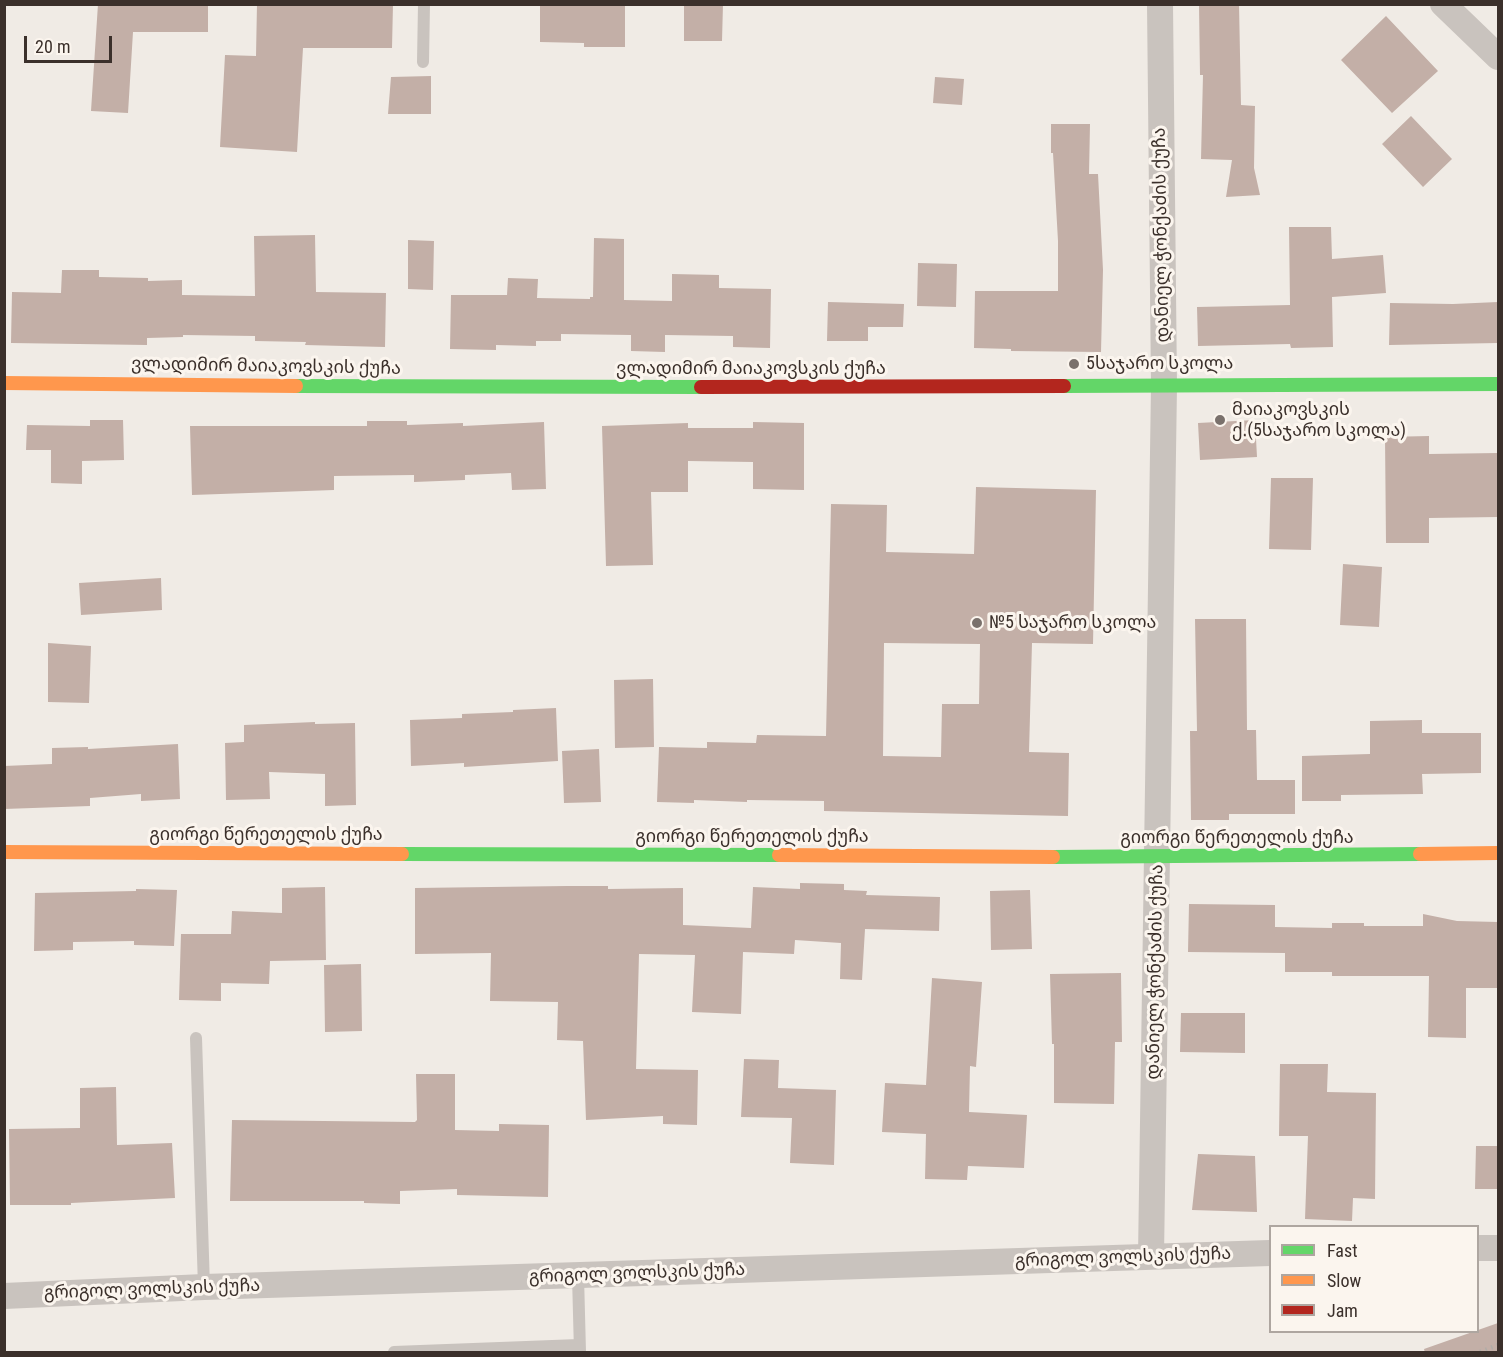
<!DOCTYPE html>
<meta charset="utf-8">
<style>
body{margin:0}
#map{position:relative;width:1503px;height:1357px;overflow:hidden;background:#f0ebe5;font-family:"Roboto Condensed",sans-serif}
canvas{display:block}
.frame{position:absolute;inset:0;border:6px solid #3b302b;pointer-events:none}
.legend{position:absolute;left:1269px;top:1225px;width:210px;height:108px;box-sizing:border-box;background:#fbf5ee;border:2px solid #aea6a0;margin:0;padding:8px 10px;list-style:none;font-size:18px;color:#3b302b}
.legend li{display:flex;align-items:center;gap:12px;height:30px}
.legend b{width:30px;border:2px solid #aea6a0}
.scale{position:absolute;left:24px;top:36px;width:88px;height:27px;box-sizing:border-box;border:3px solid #3b302b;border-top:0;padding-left:8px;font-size:18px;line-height:21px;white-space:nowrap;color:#3b302b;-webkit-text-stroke:4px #fbf5ee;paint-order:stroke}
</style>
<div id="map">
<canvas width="1503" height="1357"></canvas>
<div class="frame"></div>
<ul class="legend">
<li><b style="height:8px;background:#63d668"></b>Fast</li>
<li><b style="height:8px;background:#ff974d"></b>Slow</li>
<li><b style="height:8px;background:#b3261e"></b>Jam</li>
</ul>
<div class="scale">20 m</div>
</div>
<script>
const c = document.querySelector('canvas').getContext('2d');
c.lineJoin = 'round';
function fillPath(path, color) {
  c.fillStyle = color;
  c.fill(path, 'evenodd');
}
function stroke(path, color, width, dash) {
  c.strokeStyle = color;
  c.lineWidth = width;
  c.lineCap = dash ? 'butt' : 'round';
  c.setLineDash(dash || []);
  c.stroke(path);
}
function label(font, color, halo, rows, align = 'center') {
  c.font = font + ' "Roboto Condensed","Noto Sans Georgian",sans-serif';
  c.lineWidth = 6;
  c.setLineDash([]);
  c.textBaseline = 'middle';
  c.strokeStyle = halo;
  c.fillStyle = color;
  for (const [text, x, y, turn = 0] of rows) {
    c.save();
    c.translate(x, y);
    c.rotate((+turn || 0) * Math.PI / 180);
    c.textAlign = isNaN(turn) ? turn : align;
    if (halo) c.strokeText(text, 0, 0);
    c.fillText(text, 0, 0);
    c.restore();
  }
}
fillPath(new Path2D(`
 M98 4H208V32H133L128 113 91 111Z
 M257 4H393L392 48H303L297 152 220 147 225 55 256 56Z
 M540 4H625V47H584V43L540 42Z
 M684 4H723L722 41H684Z
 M1199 4H1239L1241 105 1255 106 1254 168 1260 195 1226 197 1232 160 1201 159 1203 75H1200Z
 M1386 16 1438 71 1392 113 1341 60Z
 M431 76V114H388L391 77Z
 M935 77 964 79 962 105 933 103Z
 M1411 116 1452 159 1423 187 1382 144Z
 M1051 124H1090L1089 174H1098L1103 270 1101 352 1011 351V349L974 348 975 291H1058V241L1053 153H1051Z
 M1289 227H1331L1332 259 1383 255 1386 293 1332 297 1333 347 1291 348 1290 344 1198 346 1197 307 1290 305Z
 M315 235 316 292 386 293 385 347 305 345 306 342 255 341V336L183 335V337L147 338V345L11 343 12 292 61 293 62 270H99V277L148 278V281L182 280V295L255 296 254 236Z
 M594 238 624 239V300L672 301V274L719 275V288L771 289 770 348 733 347V336L665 335V352L631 351V335L561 334V341H536V346L496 345V350L450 349 451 295H507L508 278 538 279 537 298 590 299V297H593Z
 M408 240 434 241 433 290 408 289Z
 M918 263 957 264 956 307 917 306Z
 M828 302 904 304 903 327H868V341H827Z
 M1498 302V343L1389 345 1390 303 1453 304Z
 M90 420H123L124 460 82 461V484L51 483V450H26L27 425 90 426Z
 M1255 420 1257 457 1200 460 1198 423Z
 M367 421H407V425L463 423V426L544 422 546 489 512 490 511 473 465 475V480L414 482V475L334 476V490L192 495 190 426H367Z
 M753 422 804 423V490L753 489V462L688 461V492H651L653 565 606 566 602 426 688 423V428H753Z
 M1429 436V454L1498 453V517L1429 518V543H1386L1385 437Z
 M1271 478H1313L1311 550 1269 549Z
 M976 487 1096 490 1093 644 1032 643 1029 752 1069 753 1068 816 824 811V801L747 800V802L694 800V803L657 802 659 747 707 748V742L756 743 757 735 826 736 831 504 887 505 886 552 974 554ZM884 643 980 644 979 704H942L941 757 883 756Z
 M1343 564 1382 567 1379 627 1340 625Z
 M161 578 162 610 81 615 79 583Z
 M1195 619H1246L1247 730H1256L1257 780H1295V814H1229V820H1191L1190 731H1197Z
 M48 643 91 646 89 703 48 702Z
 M653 679 654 747 615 748 614 680Z
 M556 708 558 761 464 767V763L411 766 410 720 462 718V714L513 712V710Z
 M1422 720V733H1481V773L1422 774 1423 794 1341 795V801H1302V756L1370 754V721Z
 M315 722V724L355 723 356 805 325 806V774L269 772 270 799 226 800 225 743 244 742V725Z
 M178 744 180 799 141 801V794L90 798V806L4 809V766L52 764V748L88 747V749Z
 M599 749 601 802 564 803 562 751Z
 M800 883 844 884V890L867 891 866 895 940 897 939 931 865 929 862 980 840 979 841 943 795 940 794 954 743 952 741 1014 692 1012 695 955 639 954 636 1069 698 1070 697 1125 663 1124V1116L586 1120 583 1041 557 1040 558 1002 490 1001 491 953 415 954V888L567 886H608V889L683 888V925L751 928 753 887 800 889Z
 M325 887 326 960 270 961 269 984 221 983V1001L179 1000 181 934H231L232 911 282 913V888Z
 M136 889 177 890 174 946 134 945V941L73 942V950L34 951 35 893 136 891Z
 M1030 890 1032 949 991 950 990 891Z
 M1189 904 1275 905V927L1332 928V923H1364V926H1423V914L1457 921 1498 922V988H1466V1038L1428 1037 1429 976H1332V972H1285V953L1188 952Z
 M361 964 362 1031 325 1032 324 965Z
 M1121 973 1122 1042H1115L1114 1104 1054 1103V1044H1052L1050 974Z
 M932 978 982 982 976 1067 970 1066 969 1112 1027 1115 1024 1168 968 1166 967 1180 925 1179 926 1134 882 1132 885 1083 926 1085Z
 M1181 1013H1245V1053L1180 1052Z
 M744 1059 779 1060 778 1088 836 1090 834 1165 790 1163 792 1118 741 1117Z
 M1280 1064H1328L1327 1092 1376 1093 1375 1199 1353 1198 1352 1221 1305 1219 1308 1136H1279Z
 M416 1074H455V1130L499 1131V1124L549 1125 548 1197 457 1195V1189L400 1191V1204L364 1203V1201H230L232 1120 415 1122 417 1120Z
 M116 1087 117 1145 172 1143 175 1198 71 1203V1205H10L9 1129 80 1128V1088Z
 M1476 1146H1498V1189H1475Z
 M1198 1154 1255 1156 1257 1212 1192 1210Z
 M1498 1323V1353H1425L1424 1349Z`), '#c3afa7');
stroke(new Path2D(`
 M423 62 424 4
 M196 1038 204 1287
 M578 1276 580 1352
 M394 1352 579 1345`), '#c9c3be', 12);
stroke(new Path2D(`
 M1443 4 1498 57
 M1478 1248H1498
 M1151 1256 1164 386 1160 4
 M4 1296 204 1287 1270 1253`), '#c9c3be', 26);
stroke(new Path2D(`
 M296 386 701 387
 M1064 386 1498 384
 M402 854 779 855
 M1053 857 1420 854`), '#63d668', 14);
stroke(new Path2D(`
 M4 383 296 386
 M4 852 402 854
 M1420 854 1498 853
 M779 855 1053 857`), '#ff974d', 14);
stroke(new Path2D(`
 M701 387 1064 386`), '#b3261e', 14);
stroke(new Path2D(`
 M1480 1352 1498 1345`), '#b1aca8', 4.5, [1.5, 4.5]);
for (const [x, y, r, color] of [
 [1074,364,6,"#7a716c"],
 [1220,420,6,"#7a716c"],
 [977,623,6,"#7a716c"]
]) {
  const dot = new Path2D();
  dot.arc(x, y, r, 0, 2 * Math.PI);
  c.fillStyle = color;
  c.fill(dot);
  stroke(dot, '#fbf5ee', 2);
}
label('18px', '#3b302b', '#fbf5ee', [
 ["დანიელ ჭონქაძის ქუჩა",1162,235,-91],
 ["ვლადიმირ მაიაკოვსკის ქუჩა",266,367,1],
 ["ვლადიმირ მაიაკოვსკის ქუჩა",751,369],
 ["გიორგი წერეთელის ქუჩა",266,835],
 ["გიორგი წერეთელის ქუჩა",752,837],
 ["გიორგი წერეთელის ქუჩა",1237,838],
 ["დანიელ ჭონქაძის ქუჩა",1156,972,-89],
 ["გრიგოლ ვოლსკის ქუჩა",1123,1258,-2],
 ["გრიგოლ ვოლსკის ქუჩა",637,1274,-2],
 ["გრიგოლ ვოლსკის ქუჩა",152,1290,-2]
]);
label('18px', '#3b302b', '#fbf5ee', [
 ["5საჯარო სკოლა",1086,364],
 ["მაიაკოვსკის",1232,410],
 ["ქ.(5საჯარო სკოლა)",1232,431],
 ["№5 საჯარო სკოლა",989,623]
], 'left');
</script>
